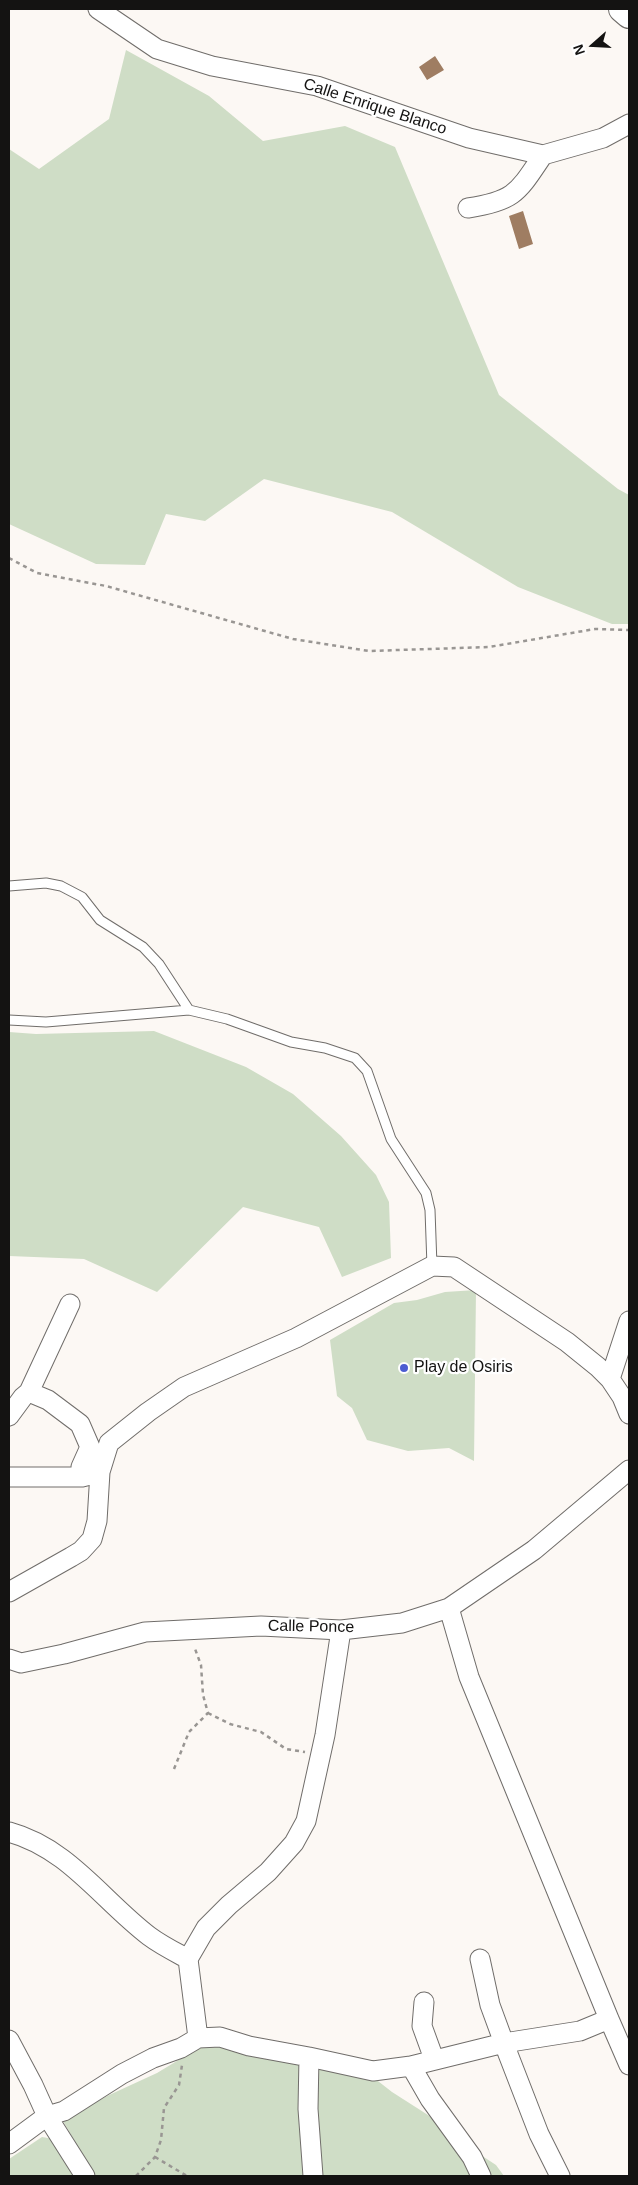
<!DOCTYPE html>
<style>
body{margin:0}
#map{position:relative;width:638px;height:2185px;overflow:hidden;background:#fcf8f4;font-family:Arial,sans-serif}
canvas{display:block}
.frame{position:absolute;inset:0;border:10px solid #141312;pointer-events:none}
.north{position:absolute;left:568px;top:20px;width:50px;height:50px;-webkit-text-stroke:4px #fff;paint-order:stroke;rotate:251deg;font-size:14px;font-weight:700;line-height:20px;text-align:center;color:#141312}
.north::after{content:'';display:block;margin:auto;width:18px;height:22px;background:#141312;clip-path:polygon(50% 0,100% 100%,50% 72%,0 100%)}
</style>
<div id="map">
<canvas width="638" height="2185"></canvas>
<div class="frame"></div>
<div class="north">N</div>
</div>
<script>
const c = document.querySelector('canvas').getContext('2d');
c.lineJoin = 'round';
function fillPath(path, color) {
  c.fillStyle = color;
  c.fill(path, 'evenodd');
}
function stroke(path, color, width, dash) {
  c.strokeStyle = color;
  c.lineWidth = width;
  c.lineCap = dash ? 'butt' : 'round';
  c.setLineDash(dash || []);
  c.stroke(path);
}
function label(font, color, halo, rows, align = 'center') {
  c.font = font + ' Arial,sans-serif';
  c.lineWidth = 4.5;
  c.setLineDash([]);
  c.textBaseline = 'middle';
  c.strokeStyle = halo;
  c.fillStyle = color;
  for (const [text, x, y, turn = 0] of rows) {
    c.save();
    c.translate(x, y);
    c.rotate((+turn || 0) * Math.PI / 180);
    c.textAlign = isNaN(turn) ? turn : align;
    if (halo) c.strokeText(text, 0, 0);
    c.fillText(text, 0, 0);
    c.restore();
  }
}
fillPath(new Path2D(`
 M126 50 209 96 263 141 345 126 395 147 499 395 618 489 629 495V624H612L518 587 392 512 264 479 205 521 166 514 145 565 96 564 9 524V149L39 169 109 119Z
 M154 1031 246 1067 293 1094 341 1136 376 1175 389 1202 391 1258 342 1277 319 1227 243 1207 157 1292 84 1259 9 1256V1032L36 1034Z
 M476 1290 474 1461 449 1448 408 1451 367 1440 352 1408 337 1396 330 1340 394 1303 417 1300 445 1292Z
 M205 2044 360 2067 392 2092 428 2115 458 2140 496 2165 504 2176H95L63 2121 107 2096 157 2073Z
 M42 2137 54 2139 76 2176H9V2159Z`), '#cfddc6');
fillPath(new Path2D(`
 M435 56 444 70 427 80 419 67Z
 M523 211 533 244 519 249 509 216Z`), '#9f7d62');
const lane = new Path2D(`
 M9 886 46 883 61 886 82 897 100 920 143 947 159 964 189 1010
 M9 1020 46 1022 189 1010 227 1019 291 1042 325 1048 355 1058 367 1071 391 1139 426 1193 430 1210 432 1266`);
const street = new Path2D(`
 M98 9 157 49 212 66 317 86 469 138 543 155 603 138 629 124
 M468 208C515 201 518 192 543 155
 M610 1379 629 1321
 M29 1392 70 1304
 M9 1416 23 1397 29 1392 48 1400 80 1424 90 1447 81 1467 82 1477
 M9 1477H82L94 1474
 M9 1592 71 1557 81 1551 92 1539 97 1521 100 1472 109 1443 148 1412 184 1387 296 1338 432 1266 454 1267 567 1342 598 1367 610 1379 622 1397 629 1414
 M449 1608 469 1677 609 2019 629 2065
 M9 1659 21 1663 64 1654 145 1632 261 1626 341 1630 402 1623 449 1608 534 1550 629 1470
 M9 1832C68 1848 102 1900 149 1936 161 1945 175 1952 188 1959
 M480 1959 490 2005 508 2054 539 2134 560 2176
 M424 2002 422 2026 434 2059
 M198 2038 220 2037 249 2046 309 2057 308 2109 313 2176
 M9 2040 33 2085 47 2116 85 2176
 M309 2057 373 2071 411 2066 504 2043 580 2031 609 2019
 M411 2066 430 2099 472 2157 481 2176
 M9 2144 47 2116 64 2111 122 2074 153 2058 181 2048 198 2038 188 1959 206 1928 229 1905 268 1872 294 1843 306 1821 325 1735 341 1630`);
const secondary = new Path2D(`
 M622 9 629 15`);
stroke(lane, '#706d6a', 11);
stroke(street, '#706d6a', 21);
stroke(secondary, '#706d6a', 28);
stroke(new Path2D(`
 M9 558 37 573 106 586 293 639 369 651 489 647 595 629 629 630
 M208 1713 230 1724 261 1732 286 1749 305 1752
 M174 1769 189 1732 208 1713 203 1695 201 1665 194 1646
 M155 2157 187 2176
 M136 2176 155 2157 161 2140 164 2108 179 2085 182 2065`), '#999693', 2.5, [4, 4]);
stroke(lane, '#fff', 9);
stroke(street, '#fff', 19);
stroke(secondary, '#fff', 26);
for (const [x, y, r, color] of [
 [404,1368,5,"#4c5cd1"]
]) {
  const dot = new Path2D();
  dot.arc(x, y, r, 0, 2 * Math.PI);
  c.fillStyle = color;
  c.fill(dot);
  stroke(dot, '#fff', 2);
}
label('16px', '#141312', '#fff', [
 ["Calle Enrique Blanco",375,107,18],
 ["Calle Ponce",311,1627,1]
]);
label('16px', '#141312', '#fff', [
 ["Play de Osiris",414,1368]
], 'left');
</script>
